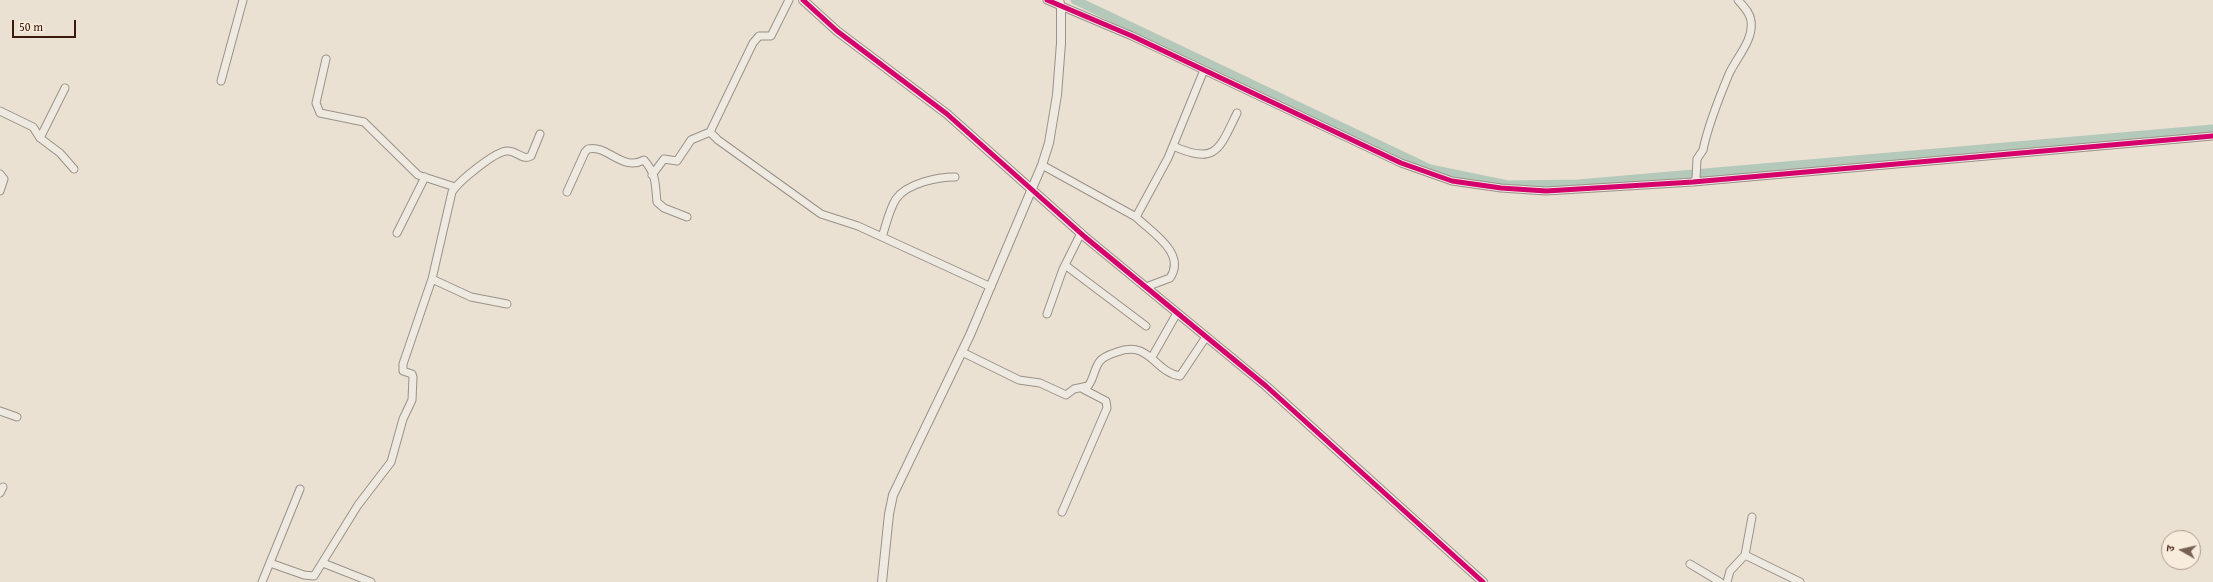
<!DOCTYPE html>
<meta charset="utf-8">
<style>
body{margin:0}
#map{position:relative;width:2213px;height:582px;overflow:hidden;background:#eae1d3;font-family:"Gentium Book Plus","Noto Serif Devanagari",serif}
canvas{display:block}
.north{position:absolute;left:2161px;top:530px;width:40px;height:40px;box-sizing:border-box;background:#f8eddc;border:1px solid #ac9989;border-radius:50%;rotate:278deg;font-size:11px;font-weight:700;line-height:16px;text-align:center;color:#3a1a0c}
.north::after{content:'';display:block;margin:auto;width:14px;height:18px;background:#786052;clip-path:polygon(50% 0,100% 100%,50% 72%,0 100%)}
.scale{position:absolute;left:12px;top:20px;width:64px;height:18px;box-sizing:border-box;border:2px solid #3a1a0c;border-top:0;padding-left:5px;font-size:12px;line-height:14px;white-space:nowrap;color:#3a1a0c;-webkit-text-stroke:3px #f8eddc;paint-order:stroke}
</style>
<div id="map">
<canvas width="2213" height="582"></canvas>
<div class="north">उ</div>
<div class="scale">50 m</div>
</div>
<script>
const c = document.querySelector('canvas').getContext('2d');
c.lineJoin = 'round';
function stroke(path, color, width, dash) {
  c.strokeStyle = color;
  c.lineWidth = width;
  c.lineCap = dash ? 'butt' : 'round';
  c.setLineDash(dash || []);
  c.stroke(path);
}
stroke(new Path2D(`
 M1075 0 1430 169 1508 185 1578 184 2213 129`), '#b4c9ba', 9);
const minor = new Path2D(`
 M789 0 771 36H759L753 43 710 132 718 140 821 214 858 226 991 287
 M1047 0 1132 36 1401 163 1452 181 1501 188 1546 191 1693 182 2213 136
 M326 59 316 103 320 113 364 122 418 175 455 187
 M221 81 243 0
 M0 111 33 127 40 138 60 153 74 169
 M40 138 65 88
 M1173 146C1216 165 1219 150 1237 113
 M1042 165 1136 217 1168 158 1204 70
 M0 174 4 179 0 191
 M652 175 664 159 677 161 691 140 710 132
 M1693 182 1696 179 1697 159 1703 150C1708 125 1719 98 1729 74 1736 58 1754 40 1751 21 1750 12 1743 6 1738 0
 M567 192 585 152 588 149C607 144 622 172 644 160 657 175 655 184 657 202L664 208 687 217
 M1136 217C1151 232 1187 253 1170 278L1146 287
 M397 233 425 177
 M882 237C886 225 889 210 896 199 907 183 938 177 955 177
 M1065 265 1146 326
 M432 279 471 297 507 304
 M1047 314 1063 269 1081 233
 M962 352 1019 380 1040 383 1066 395 1074 389 1088 386C1094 379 1094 368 1100 361 1104 356 1111 354 1117 352 1150 340 1154 372 1180 376L1206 337
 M1152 357 1177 313
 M0 411 17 417
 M0 493 3 487
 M1062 512 1107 408 1106 401 1083 389
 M1745 555 1800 582
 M270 563 304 575 314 576 358 505 391 462 403 419 412 400 413 377 412 374 403 371V364L432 279 452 192C458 182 496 150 508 151 517 151 523 161 531 156L540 134
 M323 563 371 582
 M1690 564 1720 582
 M262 582 300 489
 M1727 582 1730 571 1745 555 1752 517`);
const tertiary = new Path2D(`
 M803 0 837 31 947 114 1085 237 1266 386 1483 582
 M882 582 889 514 893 495 970 335 1042 165 1049 143 1057 95 1061 43V7L1059 0`);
stroke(minor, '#9a9188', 9);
stroke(tertiary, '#9a9188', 10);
stroke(minor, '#eeeae2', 7);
stroke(tertiary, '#eeeae2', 8);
stroke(new Path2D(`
 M803 0 837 31 947 114 1085 237 1266 386 1483 582
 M1047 0 1132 36 1401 163 1452 181 1501 188 1546 191 1693 182 2213 136`), '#d6006c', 5);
</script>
